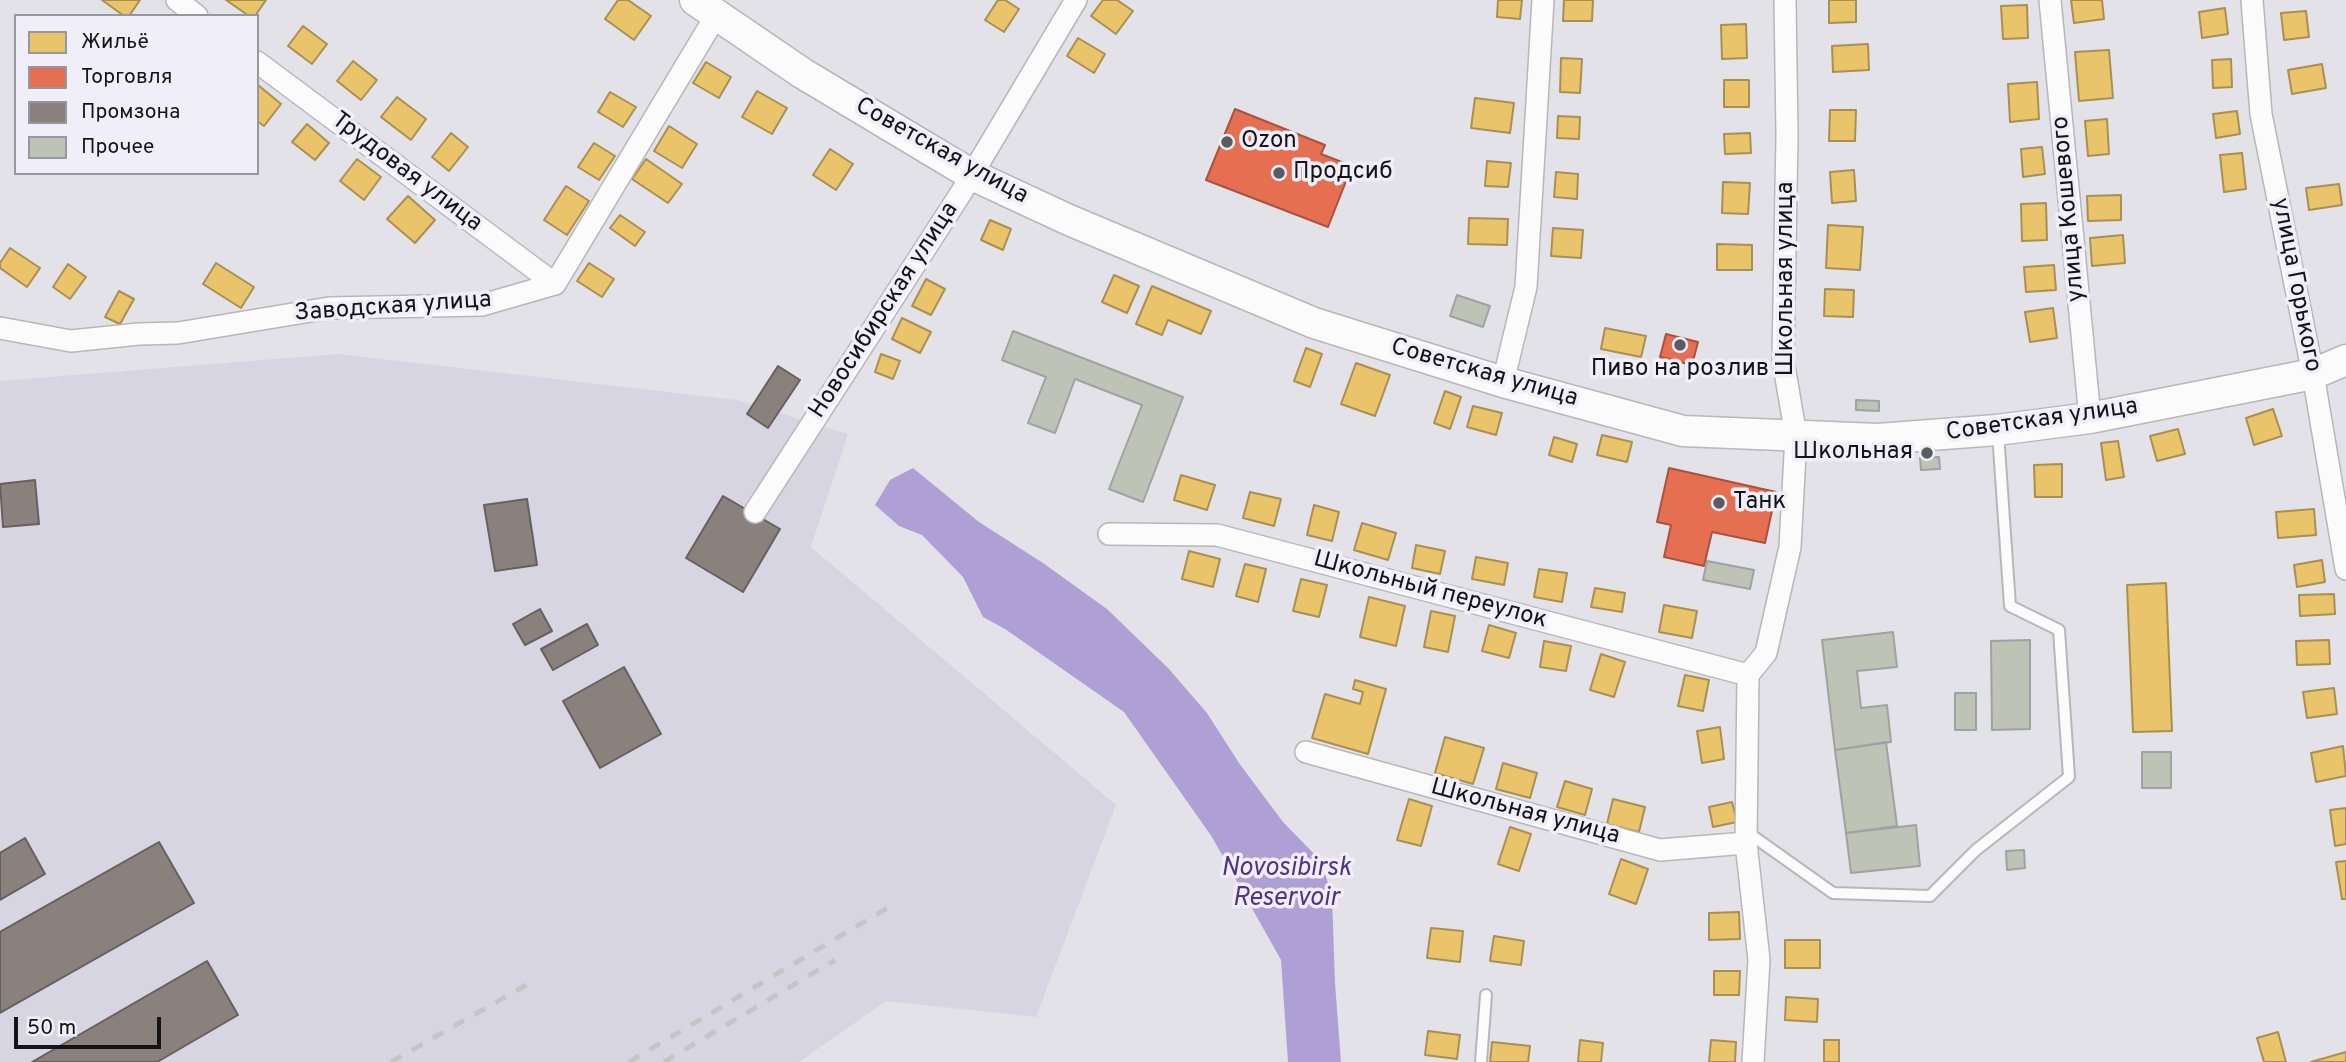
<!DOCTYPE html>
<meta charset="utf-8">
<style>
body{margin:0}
#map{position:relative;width:2346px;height:1062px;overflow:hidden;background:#e3e2e8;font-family:Overpass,sans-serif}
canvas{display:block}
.legend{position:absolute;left:14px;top:14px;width:245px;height:161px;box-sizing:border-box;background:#f0eef8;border:2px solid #98969e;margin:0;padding:9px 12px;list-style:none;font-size:21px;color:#141316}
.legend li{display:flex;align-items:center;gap:14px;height:35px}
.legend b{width:35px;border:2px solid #98969e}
.scale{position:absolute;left:14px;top:1017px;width:147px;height:32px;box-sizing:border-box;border:4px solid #141316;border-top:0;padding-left:9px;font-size:21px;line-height:24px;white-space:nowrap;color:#141316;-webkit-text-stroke:5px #f0eef8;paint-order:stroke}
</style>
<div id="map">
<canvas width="2346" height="1062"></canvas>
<ul class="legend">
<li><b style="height:19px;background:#e9c46a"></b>Жильё</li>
<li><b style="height:19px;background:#e76f51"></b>Торговля</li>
<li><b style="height:19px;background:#8a817c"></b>Промзона</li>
<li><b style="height:19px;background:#bec3b6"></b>Прочее</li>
</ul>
<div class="scale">50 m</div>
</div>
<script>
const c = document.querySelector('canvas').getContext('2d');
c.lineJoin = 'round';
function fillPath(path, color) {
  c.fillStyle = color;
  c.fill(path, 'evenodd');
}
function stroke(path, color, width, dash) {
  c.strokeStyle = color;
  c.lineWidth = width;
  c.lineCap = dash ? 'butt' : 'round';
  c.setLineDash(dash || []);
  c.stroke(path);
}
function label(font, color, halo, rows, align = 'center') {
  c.font = font + ' Overpass,sans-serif';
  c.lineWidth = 7;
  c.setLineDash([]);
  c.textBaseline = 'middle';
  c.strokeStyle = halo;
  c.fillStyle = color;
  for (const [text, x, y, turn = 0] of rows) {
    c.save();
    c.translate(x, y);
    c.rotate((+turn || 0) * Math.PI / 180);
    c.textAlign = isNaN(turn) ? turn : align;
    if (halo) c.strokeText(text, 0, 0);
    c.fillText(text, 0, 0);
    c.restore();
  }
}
fillPath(new Path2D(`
 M338 354 737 400 848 434 811 547 1116 805 1036 1017 886 1001 799 1062H0V381Z`), '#d7d5e1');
fillPath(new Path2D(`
 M913 468 979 522 1043 563 1107 609 1168 668 1207 713 1239 763 1283 822 1322 862 1332 898 1335 983 1341 1062H1288L1281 960 1212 837 1124 712 1005 629 983 617 963 577 922 535 899 526 875 505 890 480Z`), '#aea0d4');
const homes = new Path2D(`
 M102 0H140L129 16H124Z
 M226 0H266L255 16H249Z
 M618 0H628L651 16 634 40 605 19Z
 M998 0H1005L1019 9 1004 32 985 20Z
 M1103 0H1117L1133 11 1116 34 1091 16Z
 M1498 0H1522L1520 19 1497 17Z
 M1564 0H1593L1592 21H1563Z
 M1829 0H1856V22L1829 23Z
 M2071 0H2102L2104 19 2074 23Z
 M2027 5 2028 38 2003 39 2001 6Z
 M2225 8 2228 34 2202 38 2199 12Z
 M2306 11 2309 37 2284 40 2281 13Z
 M1746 24 1747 58 1722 59 1721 25Z
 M303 26 327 44 312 64 288 46Z
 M1078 38 1105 54 1094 73 1067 56Z
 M1868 44 1869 70 1833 72 1832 46Z
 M2109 50 2113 98 2079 101 2075 52Z
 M1561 58 1582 59 1580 93 1560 92Z
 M2231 59 2232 87 2213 88 2212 60Z
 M353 61 377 80 361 100 337 81Z
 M706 62 731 77 719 98 693 83Z
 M2322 64 2326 88 2292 94 2288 70Z
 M1724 80H1749V107H1724Z
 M2037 82 2039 119 2010 122 2008 84Z
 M258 85 281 104 264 126 257 121Z
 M757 91 787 108 772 134 742 117Z
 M610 92 636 107 623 127 598 112Z
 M397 97 426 119 411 140 381 117Z
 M1475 98 1514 103 1510 133 1471 128Z
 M1830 110H1856L1855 141H1829Z
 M2237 111 2240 134 2216 138 2213 114Z
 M1558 116 1580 117 1579 139 1557 138Z
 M2107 119 2109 154 2088 156 2085 121Z
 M307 124 329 143 315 160 292 142Z
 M669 126 697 144 682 168 654 151Z
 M451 133 468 147 449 171 432 157Z
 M1750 133 1751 153 1725 154 1724 134Z
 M594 143 615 156 599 180 578 167Z
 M2042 147 2045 174 2023 177 2021 149Z
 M830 149 853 164 836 190 813 175Z
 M2242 153 2246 189 2224 192 2220 155Z
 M357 159 381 177 364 200 340 181Z
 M646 159 682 184 668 203 632 179Z
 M1487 161 1511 163 1508 187 1485 186Z
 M1854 170 1856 201 1832 203 1830 172Z
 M1556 172 1578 174 1577 199 1554 197Z
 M1723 182 1750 183 1748 214 1722 213Z
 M2339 184 2342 205 2309 210 2306 188Z
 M566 186 589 201 567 235 544 220Z
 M2121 195V220L2088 221 2087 196Z
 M408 196 435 220 415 243 387 219Z
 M2046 203 2047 240 2022 241 2021 204Z
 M620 215 645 232 635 246 610 228Z
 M1469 218 1508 219 1507 245 1468 244Z
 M990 220 1011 229 1003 250 981 240Z
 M1828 225 1863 227 1860 270 1826 268Z
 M1553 228 1583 230 1581 258 1551 256Z
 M2123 235 2125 263 2092 266 2090 238Z
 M1717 244 1752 245V270H1717Z
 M10 248 40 268 27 287 0 268V263Z
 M216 263 254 287 241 308 203 284Z
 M589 263 614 279 602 297 577 281Z
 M68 264 86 277 70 299 53 287Z
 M2054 265 2056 290 2026 292 2024 267Z
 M1114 275 1139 286 1127 313 1102 302Z
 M926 279 945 289 931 315 912 306Z
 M1152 286 1211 311 1201 334 1168 320 1162 335 1136 324Z
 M1825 289 1854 290 1853 317 1824 316Z
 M119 291 134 299 120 324 105 317Z
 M2053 308 2057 338 2030 342 2025 312Z
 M902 318 931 332 920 353 892 339Z
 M1605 328 1646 336 1641 357 1601 349Z
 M1306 348 1322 354 1310 387 1294 381Z
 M881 354 900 361 893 379 875 372Z
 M1356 363 1390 375 1375 416 1341 404Z
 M1445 391 1461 397 1450 429 1434 423Z
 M1473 406 1502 413 1496 435 1467 427Z
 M2273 409 2282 436 2254 445 2246 418Z
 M2178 429 2185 454 2157 461 2150 436Z
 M1602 435 1632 442 1627 462 1597 455Z
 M1554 437 1577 444 1572 462 1549 455Z
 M2118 441 2124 477 2106 480 2101 443Z
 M2062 464V497H2035L2034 465Z
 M1181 475 1215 485 1207 510 1174 500Z
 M1250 492 1281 499 1274 526 1243 518Z
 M1314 505 1339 512 1332 541 1307 535Z
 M2314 509 2316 535 2278 538 2276 512Z
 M1362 523 1396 533 1388 560 1354 550Z
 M1416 545 1445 551 1440 574 1412 568Z
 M1189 551 1220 559 1213 587 1182 579Z
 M1476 557 1508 563 1504 585 1472 579Z
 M2322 560 2325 582 2297 587 2294 565Z
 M1245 564 1266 569 1258 602 1236 596Z
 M1539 569 1567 573 1562 602 1534 597Z
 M1301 579 1327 585 1319 617 1293 611Z
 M2166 583 2172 731 2133 732 2127 585Z
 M1595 588 1625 593 1622 612 1591 607Z
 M2334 594 2335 614 2300 616 2299 595Z
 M1369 597 1405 606 1396 646 1360 637Z
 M1664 605 1697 611 1692 638 1659 632Z
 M1431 611 1455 616 1448 652 1424 647Z
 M1489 625 1516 633 1509 658 1482 651Z
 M2329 640 2330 664 2297 665 2296 641Z
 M1544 641 1571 646 1566 671 1540 667Z
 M1601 654 1625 662 1614 697 1590 690Z
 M1685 675 1709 680 1703 711 1678 706Z
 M1355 680 1386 689 1368 754 1312 738 1325 694 1360 704 1363 692 1353 689Z
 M2334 688 2337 714 2307 718 2303 692Z
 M1720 727 1724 759 1702 763 1697 731Z
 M1445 737 1484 748 1473 784 1435 773Z
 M2343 746 2346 776 2316 782 2311 753Z
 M1503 763 1537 773 1530 798 1496 789Z
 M1565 781 1592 789 1585 815 1557 807Z
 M1409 799 1432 806 1421 846 1397 840Z
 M1613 799 1645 807 1639 832 1607 824Z
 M1732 802 1737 822 1713 827 1709 807Z
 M2346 808V844L2335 846 2330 810Z
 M1510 827 1531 834 1519 871 1498 864Z
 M1621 859 1648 869 1636 904 1609 894Z
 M2346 861V899H2342L2336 862Z
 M1739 912 1740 939 1709 940V913Z
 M1431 928 1463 931 1460 962 1427 958Z
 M1494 936 1524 941 1521 965 1490 961Z
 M1785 940H1820V968H1785Z
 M1714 971H1740L1739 995H1714Z
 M1786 997 1818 999 1817 1022 1785 1020Z
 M1428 1031 1460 1035 1457 1059 1425 1055Z
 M2278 1032 2286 1062H2264L2257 1038Z
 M1580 1040 1603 1043 1601 1062H1578Z
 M1711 1040 1736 1042 1735 1062H1709Z
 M1824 1040H1839V1062H1824Z
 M1492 1042 1530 1046 1528 1062H1490Z
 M2346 1052V1062H2311Z`);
fillPath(homes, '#e9c46a');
stroke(homes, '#a98f51', 2);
const shops = new Path2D(`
 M1235 109 1325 145 1321 154 1352 166 1328 227 1206 180Z
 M1666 334 1698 342 1692 365 1660 357Z
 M1669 468 1776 492 1765 543 1712 532 1704 566 1664 557 1671 525 1657 522Z`);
fillPath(shops, '#e76f51');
stroke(shops, '#a8533f', 2);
const industry = new Path2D(`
 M778 366 800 380 768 428 747 414Z
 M35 480 39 524 3 527 0 484Z
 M723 496 780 529 743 592 686 558Z
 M527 499 537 565 495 571 484 505Z
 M540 609 552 631 525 645 513 624Z
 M587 624 598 645 553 670 541 649Z
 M624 667 661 734 600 768 563 701Z
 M25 838 45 874 0 900V853Z
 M159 842 194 903 0 1013V932Z
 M207 961 238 1015 157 1062H32Z`);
fillPath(industry, '#8a817c');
stroke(industry, '#67605d', 2);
const building = new Path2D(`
 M1457 295 1490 306 1483 327 1450 316Z
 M1013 331 1183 397 1143 502 1109 489 1142 405 1075 379 1055 433 1028 423 1046 377 1002 360Z
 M1856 400 1879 401V411L1856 410Z
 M1939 457 1940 469 1921 470 1920 458Z
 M1707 561 1754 570 1750 589 1703 580Z
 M1893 632 1897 667 1857 671 1861 708 1887 705 1891 742 1835 750 1822 640Z
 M2030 640V729L1992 730 1991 641Z
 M1955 693H1976V730H1955Z
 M1886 742 1897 826 1846 833 1835 750Z
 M2142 752H2171V788H2142Z
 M1916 825 1920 866 1851 873 1846 833Z
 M2024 850 2025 868 2007 870 2006 851Z`);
fillPath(building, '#bec3b6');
stroke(building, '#a0a1a2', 2);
const lane = new Path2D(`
 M1747 832 1833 893 1930 896 1976 850 2069 777 2059 630 2010 606 1998 433
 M1481 1062 1486 995`);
const street = new Path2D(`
 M177 0 197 16
 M2050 0 2090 418
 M2252 0 2261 114 2313 374 2346 569
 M257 62 555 284
 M0 328 71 341 139 334 178 333 329 308 482 305 555 284 717 14
 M1503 382 1526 287 1543 0
 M755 512 961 193 1076 0
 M1109 534 1217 535 1748 675
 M1306 752 1660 850 1746 843
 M1753 1062 1759 960 1746 843 1748 675 1766 653 1790 547 1796 436 1783 360 1787 135 1785 0`);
const secondary = new Path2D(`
 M695 0 802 73 972 175 1069 220 1314 323 1503 382 1683 431 1878 439 1997 430 2090 418 2313 374 2346 360`);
stroke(lane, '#b7b6ba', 14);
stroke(street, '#b7b6ba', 24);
stroke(secondary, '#b7b6ba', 33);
stroke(lane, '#fbfbfc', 10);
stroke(street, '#fbfbfc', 21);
stroke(secondary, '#fbfbfc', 30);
stroke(new Path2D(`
 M391 1062 535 980
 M629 1062 889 907
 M664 1062 835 960`), '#c5c5c6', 5, [12, 12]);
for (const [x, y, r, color] of [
 [1227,142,7,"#5c5b60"],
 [1279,173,7,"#5c5b60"],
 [1680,345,7,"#5c5b60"],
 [1927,453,7,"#5c5b60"],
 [1719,503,7,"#5c5b60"]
]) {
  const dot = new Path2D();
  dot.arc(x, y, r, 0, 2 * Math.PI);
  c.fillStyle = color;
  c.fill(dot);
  stroke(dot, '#f0eef8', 2.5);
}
label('24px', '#141316', '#f0eef8', [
 ["Ozon",1241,142],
 ["Продсиб",1293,173],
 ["Пиво на розлив",1680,370,"center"],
 ["Школьная",1913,453,"right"],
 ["Танк",1733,503]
], 'left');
label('24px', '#141316', '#f0eef8', [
 ["Советская улица",941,152,29],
 ["Трудовая улица",406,173,37],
 ["улица Кошевого",2070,209,-95],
 ["Школьная улица",1787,279,-90],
 ["улица Горького",2295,285,79],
 ["Заводская улица",393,308,-4],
 ["Новосибирская улица",885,311,-57],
 ["Советская улица",1484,374,16],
 ["Советская улица",2042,421,-8],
 ["Школьный переулок",1430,591,15],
 ["Школьная улица",1525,813,15]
]);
label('italic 26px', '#513389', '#f0eef8', [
 ["Novosibirsk",1286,870],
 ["Reservoir",1286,900]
]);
</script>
